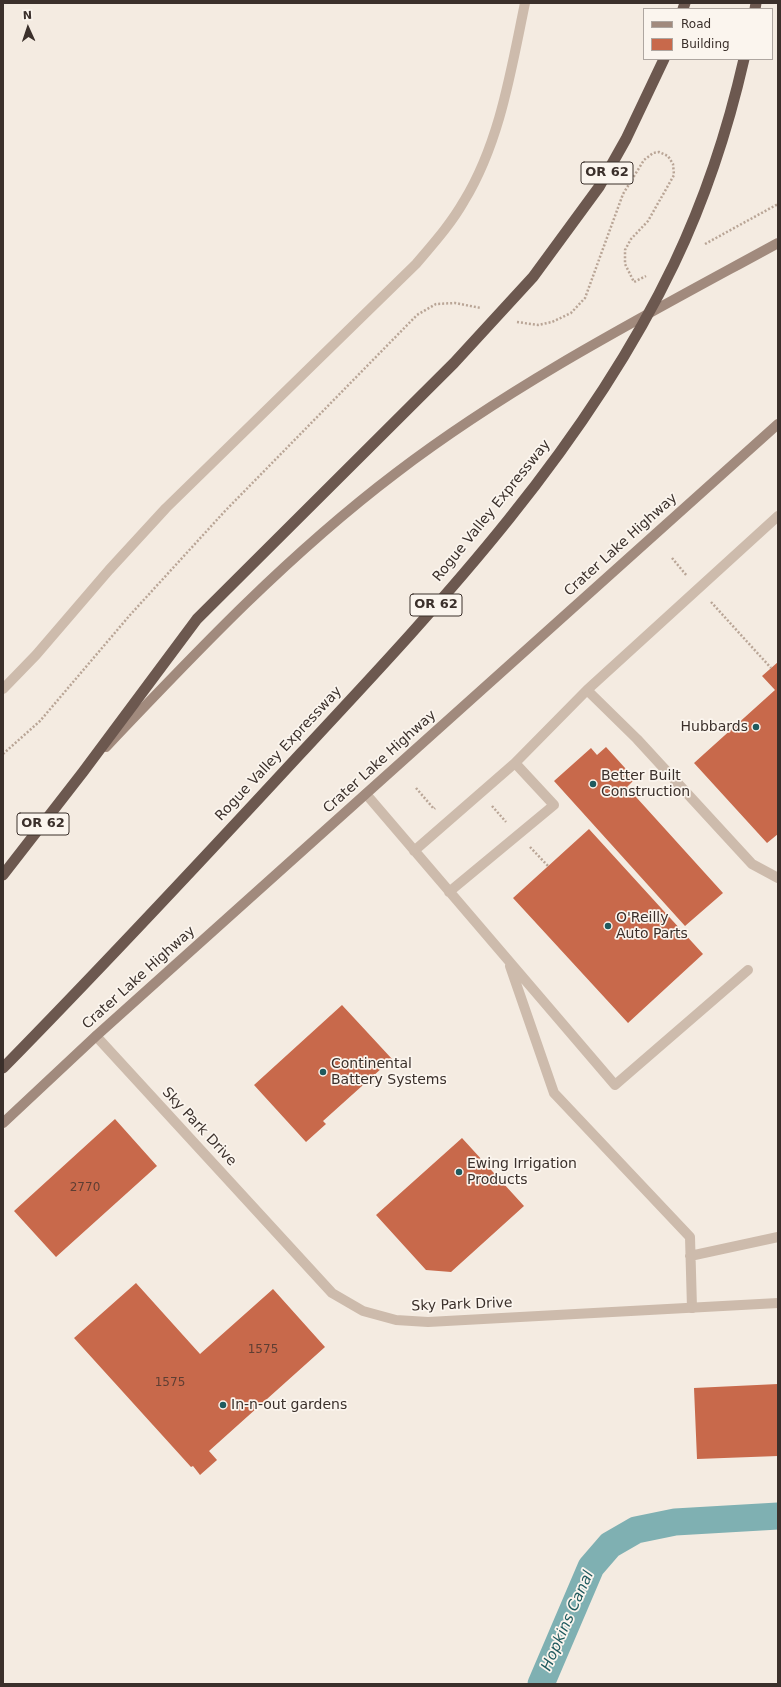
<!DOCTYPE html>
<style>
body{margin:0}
#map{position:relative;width:781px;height:1687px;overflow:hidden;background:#f4ebe1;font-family:"DejaVu Sans",sans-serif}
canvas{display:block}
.frame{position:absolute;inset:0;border:4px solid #3b302b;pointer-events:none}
.legend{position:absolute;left:643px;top:8px;width:130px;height:52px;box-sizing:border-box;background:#fbf5ee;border:1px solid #aea6a0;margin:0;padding:5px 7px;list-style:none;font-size:12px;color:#3b302b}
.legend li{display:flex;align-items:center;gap:8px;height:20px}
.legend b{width:20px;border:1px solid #aea6a0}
.north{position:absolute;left:8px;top:8px;width:40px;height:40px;-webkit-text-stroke:3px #fbf5ee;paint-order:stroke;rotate:357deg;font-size:11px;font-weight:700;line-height:16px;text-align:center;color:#3b302b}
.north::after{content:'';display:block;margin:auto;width:14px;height:18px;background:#3b302b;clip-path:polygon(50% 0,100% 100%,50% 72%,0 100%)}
</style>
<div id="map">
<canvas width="781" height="1687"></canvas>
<div class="frame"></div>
<ul class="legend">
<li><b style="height:5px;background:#a18a7d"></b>Road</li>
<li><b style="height:11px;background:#c8694b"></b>Building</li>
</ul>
<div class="north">N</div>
</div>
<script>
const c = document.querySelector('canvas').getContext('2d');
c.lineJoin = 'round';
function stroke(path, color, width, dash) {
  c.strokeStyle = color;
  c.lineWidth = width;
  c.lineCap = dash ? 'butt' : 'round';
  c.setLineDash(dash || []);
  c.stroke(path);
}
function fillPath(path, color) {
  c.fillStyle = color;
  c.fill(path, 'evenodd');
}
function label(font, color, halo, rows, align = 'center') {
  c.font = font + ' "DejaVu Sans",sans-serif';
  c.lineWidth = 3.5;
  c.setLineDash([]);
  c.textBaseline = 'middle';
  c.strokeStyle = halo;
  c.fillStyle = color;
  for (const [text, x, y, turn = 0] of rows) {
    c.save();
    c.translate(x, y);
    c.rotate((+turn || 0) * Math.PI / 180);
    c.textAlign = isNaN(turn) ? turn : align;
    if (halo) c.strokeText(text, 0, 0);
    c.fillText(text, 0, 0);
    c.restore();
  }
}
stroke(new Path2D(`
 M541 1684 591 1567 610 1545 636 1530 675 1522 778 1516`), '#7fb0b2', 27);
fillPath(new Path2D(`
 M778 662V834L767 843 694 763 775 690 762 676Z
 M606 747 635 779 627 787 723 893 685 926 554 781 591 748 597 755Z
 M589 829 703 954 628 1023 513 898Z
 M342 1005 392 1059 323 1121 326 1124 306 1142 254 1085Z
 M115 1119 157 1166 56 1257 14 1211Z
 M462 1138 524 1206 451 1272 426 1270 376 1215Z
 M136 1283 200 1354 273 1289 325 1347 209 1451 217 1460 200 1475 193 1466 191 1467 74 1338Z
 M778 1384V1456L697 1459 694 1388Z`), '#c8694b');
stroke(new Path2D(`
 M705 244 778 204
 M517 322 538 325 552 322 571 313 585 298 623 194 644 160 653 153 659 152 668 156 673 164 674 175 648 221 631 239 625 250V264L634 282 646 276
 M672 558 687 576
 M711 602 771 668
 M3 754 40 721 130 615 225 511 417 315 436 304 455 303 481 308
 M416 788 434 809 435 808
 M492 806 506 822
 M530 847 548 866`), '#b9a596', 2.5, [2, 2]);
stroke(new Path2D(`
 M778 516 587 690 637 739 752 864 778 878
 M3 689 36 655 109 570 166 508 416 264C433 244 451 224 464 201 500 142 511 70 525 3
 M366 794 615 1085 748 970
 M414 851 515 763 587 690
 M449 892 554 805 515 763
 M510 966 554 1093 690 1237 692 1308
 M690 1256 778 1237`), '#cdbbac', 10);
stroke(new Path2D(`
 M96 1036 332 1293 363 1311 396 1320 428 1322 778 1303`), '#cdbbac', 10);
stroke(new Path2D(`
 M106 747C198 650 289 554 396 473 514 383 648 314 778 243
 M3 1123 96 1036 778 424`), '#a18a7d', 10);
stroke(new Path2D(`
 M683 9 685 3
 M755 9 756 3
 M3 875 83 772 197 619 454 363 533 277 599 187 626 139 664 59
 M3 1068C104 965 203 859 301 753 440 604 585 450 674 264 705 199 728 129 744 59`), '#6c584f', 11);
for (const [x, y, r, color] of [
 [756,727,4,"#1f5a5e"],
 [593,784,4,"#1f5a5e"],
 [608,926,4,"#1f5a5e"],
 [323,1072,4,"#1f5a5e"],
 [459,1172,4,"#1f5a5e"],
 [223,1405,4,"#1f5a5e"]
]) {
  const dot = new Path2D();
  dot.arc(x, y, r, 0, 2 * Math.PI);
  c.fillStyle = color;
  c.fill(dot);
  stroke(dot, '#fbf5ee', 1.5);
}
label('12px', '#5e3e33', null, [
 ["2770",85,1188],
 ["1575",263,1350],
 ["1575",170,1383]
]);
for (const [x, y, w] of [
 [607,173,52],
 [436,605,52],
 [43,824,52]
]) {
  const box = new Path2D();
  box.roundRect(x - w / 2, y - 11, w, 22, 3);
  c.fillStyle = '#fbf5ee';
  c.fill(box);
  stroke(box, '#3b302b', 1);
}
label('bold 13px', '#3b302b', null, [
 ["OR 62",607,173],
 ["OR 62",436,605],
 ["OR 62",43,824]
]);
label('14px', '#3b302b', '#fbf5ee', [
 ["Rogue Valley Expressway",492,511,-51],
 ["Crater Lake Highway",621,545,-42],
 ["Rogue Valley Expressway",279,754,-47],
 ["Crater Lake Highway",380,762,-42],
 ["Crater Lake Highway",139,978,-42],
 ["Sky Park Drive",199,1127,47],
 ["Sky Park Drive",462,1305,-2]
]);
label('14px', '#3b302b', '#fbf5ee', [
 ["Hubbards",748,727,"right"],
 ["Better Built",601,776],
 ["Construction",601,792],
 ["O'Reilly",616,918],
 ["Auto Parts",616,934],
 ["Continental",331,1064],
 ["Battery Systems",331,1080],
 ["Ewing Irrigation",467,1164],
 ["Products",467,1180],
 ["In-n-out gardens",231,1405]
], 'left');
label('italic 15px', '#1f5a5e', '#fbf5ee', [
 ["Hopkins Canal",568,1621,-66]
]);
</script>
